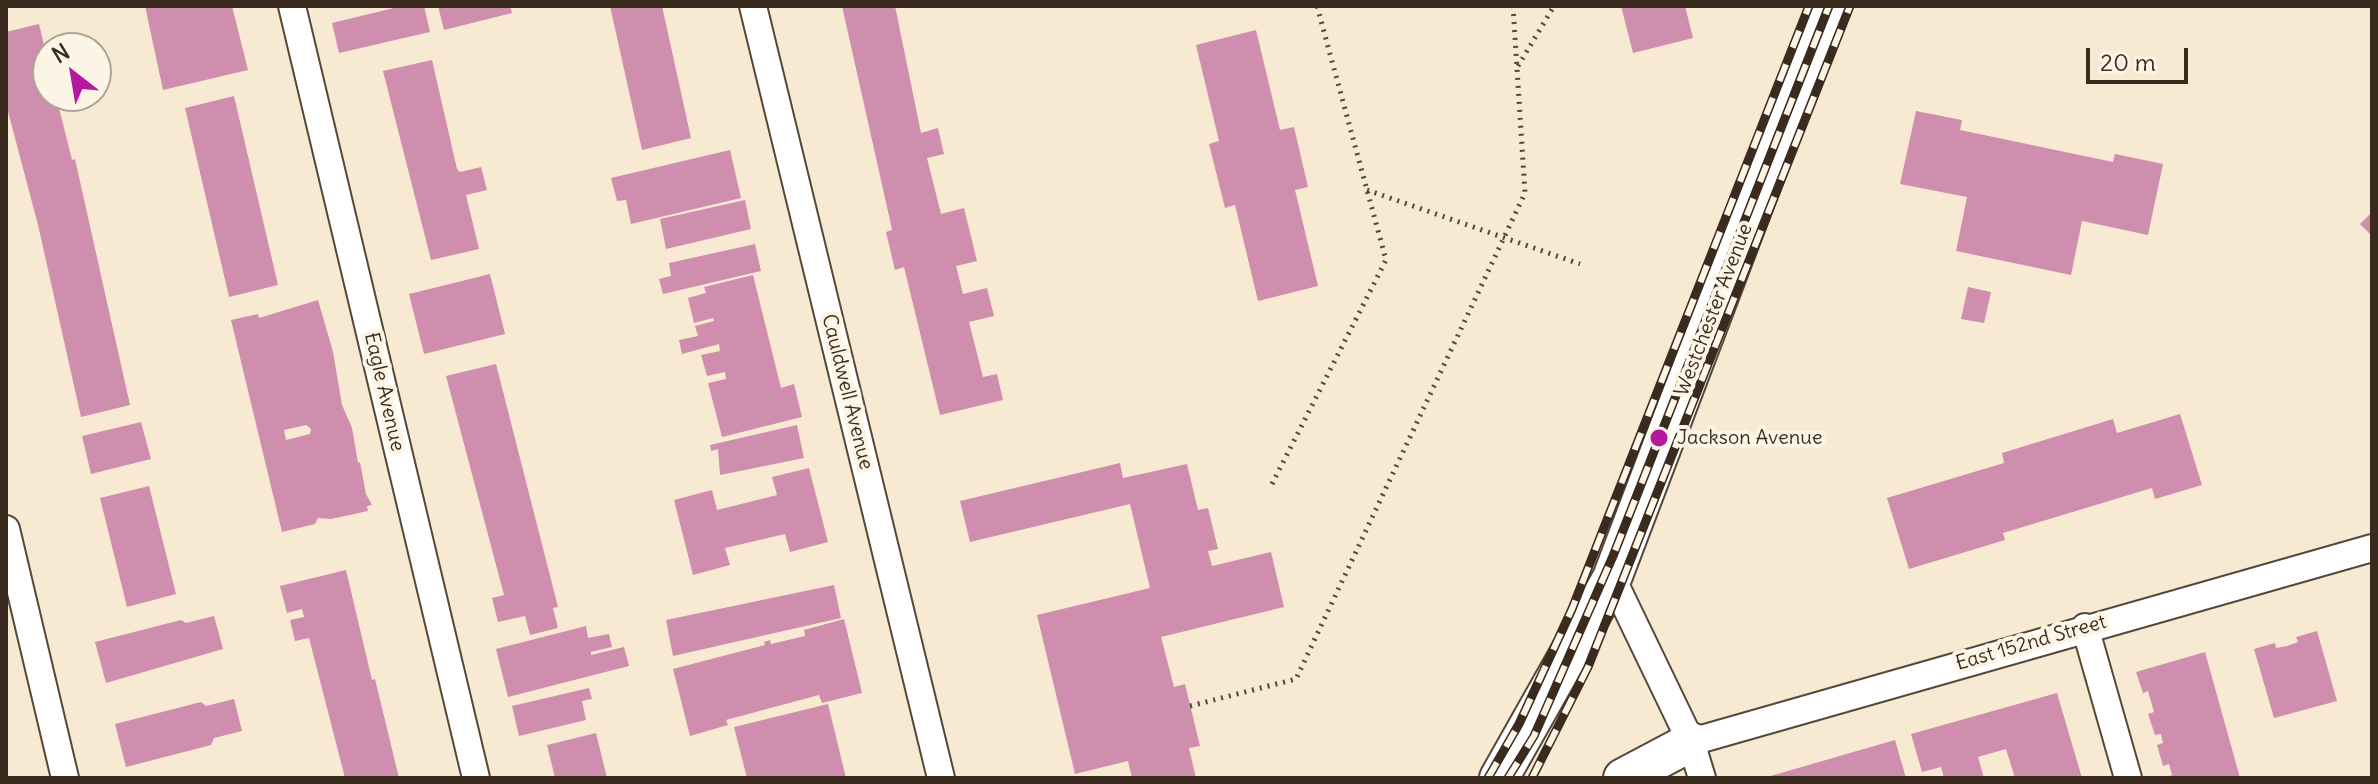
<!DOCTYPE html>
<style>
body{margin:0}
#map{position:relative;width:2378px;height:784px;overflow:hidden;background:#f8e9d2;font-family:Delius,sans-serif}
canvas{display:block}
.frame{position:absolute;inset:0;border:8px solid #3b2a1e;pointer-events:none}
.north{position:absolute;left:32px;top:32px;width:80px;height:80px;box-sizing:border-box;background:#fcf5e5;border:2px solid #afa495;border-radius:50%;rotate:329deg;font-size:22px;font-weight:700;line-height:32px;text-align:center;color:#3b2a1e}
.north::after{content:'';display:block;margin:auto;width:28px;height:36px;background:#b5179e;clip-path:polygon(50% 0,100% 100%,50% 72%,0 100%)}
.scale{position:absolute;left:2086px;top:48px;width:102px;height:36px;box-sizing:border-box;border:4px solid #3b2a1e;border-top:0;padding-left:10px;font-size:24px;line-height:28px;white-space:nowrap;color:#3b2a1e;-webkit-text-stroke:6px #fcf5e5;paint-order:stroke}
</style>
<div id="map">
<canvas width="2378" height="784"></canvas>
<div class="frame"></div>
<div class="north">N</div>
<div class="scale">20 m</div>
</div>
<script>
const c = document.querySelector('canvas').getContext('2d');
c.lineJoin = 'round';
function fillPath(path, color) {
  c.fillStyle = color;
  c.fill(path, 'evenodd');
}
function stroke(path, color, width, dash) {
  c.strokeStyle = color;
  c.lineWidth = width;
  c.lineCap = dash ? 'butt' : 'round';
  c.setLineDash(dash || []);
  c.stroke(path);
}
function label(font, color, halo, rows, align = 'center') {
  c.font = font + ' Delius,sans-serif';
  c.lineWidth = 8;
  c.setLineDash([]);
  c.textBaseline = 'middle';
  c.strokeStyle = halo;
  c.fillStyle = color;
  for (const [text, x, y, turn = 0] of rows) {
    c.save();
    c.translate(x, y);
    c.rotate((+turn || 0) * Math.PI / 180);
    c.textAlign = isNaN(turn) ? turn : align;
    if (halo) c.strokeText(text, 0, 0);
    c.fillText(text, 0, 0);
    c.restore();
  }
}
fillPath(new Path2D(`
 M145 6H232L248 70 163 90Z
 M402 6H424L430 32 339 53 332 23Z
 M438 6H510L512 13 444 30Z
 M610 6H662L691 138 642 150Z
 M842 6H895L921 133 938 128 944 154 927 158 941 214 964 208 977 261 956 266 963 294 987 288 994 316 969 322 983 377 997 374 1003 400 940 415 904 267 895 270 886 232 892 230 891 225Z
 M1621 6H1685L1693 38 1633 53Z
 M39 24 48 62V96H56L72 160 75 159 130 405 81 417 38 225 6 104V32Z
 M1256 30 1280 130 1294 127 1308 187 1295 190 1318 286 1258 301 1235 205 1225 208 1209 144 1219 141 1196 45Z
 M432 60 457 169 460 172 481 167 487 190 466 195 479 249 431 260 383 71Z
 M234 96 278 285 229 297 185 108Z
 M1916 111 1962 120 1960 130 2113 162 2115 154 2163 164 2148 235 2082 221 2071 275 1956 251 1967 197 1900 184Z
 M730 150 741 198 631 224 626 200 617 201 611 178Z
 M745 200 751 229 666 249 660 219Z
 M2372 212V236L2360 224Z
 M755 244 761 271 663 294 659 279 671 276 669 263Z
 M490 274 505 334 424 354 409 294Z
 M753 275 781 388 794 384 802 417 722 437 708 383 726 379 725 372 707 376 701 355 720 351 719 344 682 354 679 340 698 336 695 326 714 321 713 318 694 323 688 298 706 293 704 287Z
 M1968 287 1991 292 1984 323 1961 319Z
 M318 300 333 352 342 405 352 428 358 463 360 462 366 494 372 505 367 506 368 511 331 519 318 518 315 524 282 532 231 320 258 314 259 318ZM306 425 311 429 310 434 286 440 284 430Z
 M496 364 558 607 553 608 558 628 530 635 525 616 498 622 492 598 504 595 446 376Z
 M2180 414 2202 485 2155 499 2152 488 2003 533 2005 540 1909 569 1887 498 2004 463 2002 453 2113 419 2117 433Z
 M141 422 151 459 91 474 82 436Z
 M797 425 804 458 720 475 718 449 711 451 710 445Z
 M1120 463 1123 478 1187 464 1198 510 1208 508 1218 549 1208 551 1212 566 1271 552 1284 607 1161 637 1174 687 1185 684 1200 746 1189 748 1196 778H1132L1128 761 1075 774 1037 615 1150 588 1130 504 970 542 960 501Z
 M809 468 828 542 790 552 785 534 725 548 730 565 693 575 674 500 712 490 717 510 777 495 772 477Z
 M149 486 176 594 127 607 100 498Z
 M346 570 372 680 375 679 399 778H345L309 638 295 641 290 620 304 617 302 609 287 613 280 586Z
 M834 585 841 618 673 656 666 620Z
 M214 616 223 649 106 683 95 642 181 620 186 623Z
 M844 619 862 693 822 703 819 695 726 720 728 725 690 736 673 669 765 645 764 642 770 640 771 644 805 636 804 630Z
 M586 626 588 638 609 634 612 647 591 652V655L624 647 629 666 508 697 496 649Z
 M2317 631 2337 701 2274 718 2254 649 2275 643 2276 648 2287 646 2298 642 2296 637Z
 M2205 652 2240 778H2163L2172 775 2169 764 2163 766 2157 745 2163 743 2161 734 2155 735 2148 714 2154 712 2148 691 2143 693 2136 672Z
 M589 688 592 699 582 701 586 720 519 736 512 706Z
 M2057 693 2082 778H2015L2006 749 1978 757 1984 778H1944L1941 767 1922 772 1911 734Z
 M234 699 242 731 214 738 211 745 126 767 115 724 201 702 206 706Z
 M828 704 846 778H747L734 727Z
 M596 733 607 778H555L547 745Z
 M1895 740 1906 778H1767V777Z`), '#cf8ead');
const street = new Path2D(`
 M292 6 476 778
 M753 6 941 778
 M6 529 65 778
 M1612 578 1691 742 1702 778
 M2085 627 2128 778
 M1691 742 2372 548`);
const secondary = new Path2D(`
 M1499 778 1612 578 1829 6
 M1623 778 1691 742`);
stroke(street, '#574739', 30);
stroke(secondary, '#574739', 42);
stroke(new Path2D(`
 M1518 66 1554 6
 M1367 190 1580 264
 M1272 484 1386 260 1317 6
 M1190 706 1296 679 1525 193 1513 6`), '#574739', 5, [2, 6]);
stroke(street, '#fff', 26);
stroke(secondary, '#fff', 38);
const rail = new Path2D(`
 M1488 778 1519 724 1572 609 1809 6
 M1508 778 1534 736 1613 556 1829 6
 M1532 778 1588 667 1850 6`);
stroke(rail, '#3b2a1e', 9);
stroke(rail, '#fcf5e5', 6, [18]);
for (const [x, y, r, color] of [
 [1659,438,10,"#b5179e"]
]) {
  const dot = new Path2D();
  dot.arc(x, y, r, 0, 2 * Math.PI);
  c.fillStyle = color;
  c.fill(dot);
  stroke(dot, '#fcf5e5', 3);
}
label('20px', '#3b2a1e', '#fcf5e5', [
 ["Westchester Avenue",1714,310,-69],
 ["Eagle Avenue",384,392,77],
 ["Cauldwell Avenue",847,392,76],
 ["East 152nd Street",2031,643,-16]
]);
label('20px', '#3b2a1e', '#fcf5e5', [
 ["Jackson Avenue",1677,438]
], 'left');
</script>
